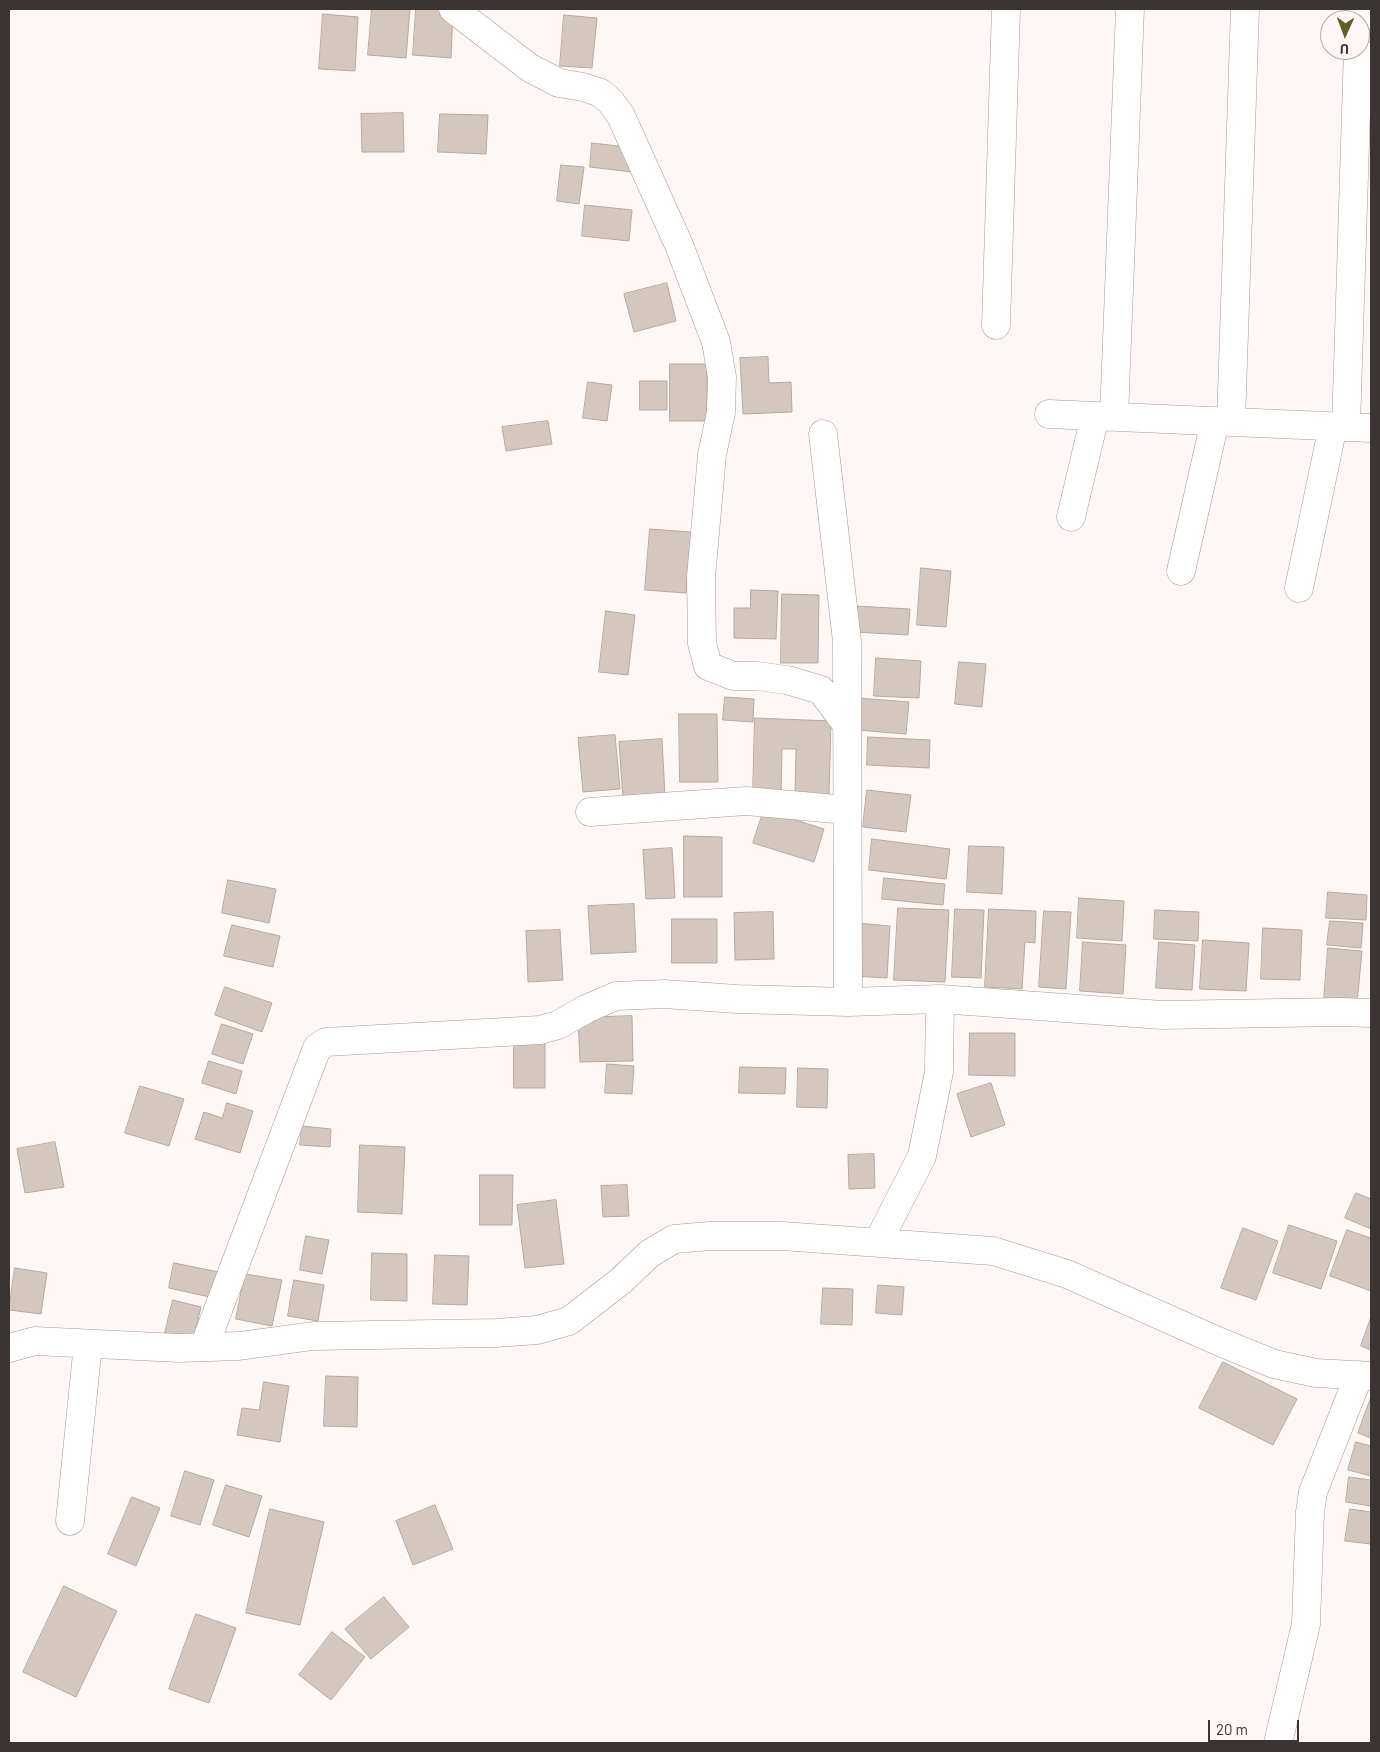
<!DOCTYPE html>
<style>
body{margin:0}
#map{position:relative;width:1380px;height:1752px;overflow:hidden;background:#fdf8f5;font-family:Barlow,sans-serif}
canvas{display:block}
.frame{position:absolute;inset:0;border:10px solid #3a3532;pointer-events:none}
.north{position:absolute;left:1320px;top:10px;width:50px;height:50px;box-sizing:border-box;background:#fdf8f5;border:1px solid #afaaa7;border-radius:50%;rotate:182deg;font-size:14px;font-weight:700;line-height:20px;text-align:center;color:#3a3532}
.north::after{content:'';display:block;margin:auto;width:18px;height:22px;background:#5d602d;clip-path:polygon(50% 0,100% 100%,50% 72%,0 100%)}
.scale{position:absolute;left:1208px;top:1720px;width:91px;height:22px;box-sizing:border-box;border:2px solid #3a3532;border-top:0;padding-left:6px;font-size:15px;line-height:18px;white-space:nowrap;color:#3a3532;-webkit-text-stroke:4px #fdf8f5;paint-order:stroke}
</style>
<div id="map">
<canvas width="1380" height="1752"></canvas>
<div class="frame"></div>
<div class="north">U</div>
<div class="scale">20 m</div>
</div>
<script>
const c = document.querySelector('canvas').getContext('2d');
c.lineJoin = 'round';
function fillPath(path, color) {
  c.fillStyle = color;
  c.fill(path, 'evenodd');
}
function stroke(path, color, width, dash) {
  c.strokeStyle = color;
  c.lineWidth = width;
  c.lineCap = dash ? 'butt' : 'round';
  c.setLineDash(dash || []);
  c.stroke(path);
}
const building = new Path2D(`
 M372 9H410L406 58 368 55Z
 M416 9H453L451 58 413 55Z
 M323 14 358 17 355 71 319 69Z
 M564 15 597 18 592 68 560 66Z
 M403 113 404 152H362L361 114Z
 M440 114 488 115 486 154 438 152Z
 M592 143 635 148 632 172 590 167Z
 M561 165 584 167 579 204 557 201Z
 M585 205 632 210 629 241 582 236Z
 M667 283 676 321 634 332 624 294Z
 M768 357 769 383 791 382 792 412 743 414 740 358Z
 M670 364H707V421H670Z
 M640 381H667V410H640Z
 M588 382 612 385 607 421 583 418Z
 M548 421 552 444 506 451 502 427Z
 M650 529 691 532 686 593 645 590Z
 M921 568 951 571 946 627 917 625Z
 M751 590 778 591 776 639 734 638V608H750Z
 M782 594 819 595 818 663H781Z
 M855 606 910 609 908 635 853 632Z
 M606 611 635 615 628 675 599 672Z
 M876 658 921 661 919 698 874 696Z
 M959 662 986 664 982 707 955 704Z
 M725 697 754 699 753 722 723 720Z
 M858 698 909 702 906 734 856 730Z
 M679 714H717L718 782H680Z
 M755 718 831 721 829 794H795L796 749H782L781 794 753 793Z
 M615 735 620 789 583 792 578 738Z
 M868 737 930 740 929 768 867 765Z
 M662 739 665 796 623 798 619 742Z
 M867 790 911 795 906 832 863 827Z
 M764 810 824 829 814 862 753 843Z
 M684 836 722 837V897H684Z
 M872 839 950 849 946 879 869 870Z
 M969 846 1004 847 1002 894 967 892Z
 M672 848 675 898 646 899 643 850Z
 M884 878 945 884 943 905 882 899Z
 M228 880 276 889 269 923 222 913Z
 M1328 892 1367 895 1366 920 1326 918Z
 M1079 898 1124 901 1122 941 1077 938Z
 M634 904 636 952 591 954 588 906Z
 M898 908 949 910 945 982 894 980Z
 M955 909 984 910 981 978 952 977Z
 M989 909 1036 911 1035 943 1025 942 1022 989 985 987Z
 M1155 910 1199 912 1198 941 1154 939Z
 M1044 911 1071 912 1066 989 1039 987Z
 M773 912 774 959 735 960 734 913Z
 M672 919H717V963H672Z
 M1330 921 1363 923 1361 948 1327 945Z
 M856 923 890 926 887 978 853 976Z
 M232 925 280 936 273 967 224 956Z
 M1263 928 1302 930 1300 980 1261 979Z
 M560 930 563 980 528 982 526 931Z
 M1203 940 1249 943 1246 991 1200 989Z
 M1083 942 1126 945 1123 994 1080 991Z
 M1159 942 1195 945 1192 990 1156 988Z
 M1328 948 1362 951 1357 1003 1324 1000Z
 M225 987 272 1003 262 1032 215 1015Z
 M632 1016 633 1061 580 1062 578 1018Z
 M222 1024 253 1034 243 1064 212 1054Z
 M970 1033H1015V1076L969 1075Z
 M514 1040H545V1088H514Z
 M209 1061 242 1071 236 1094 202 1083Z
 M607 1064 634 1066 632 1094 605 1093Z
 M740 1067 786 1068 785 1094 739 1093Z
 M798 1068 828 1069 827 1108 797 1107Z
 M991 1083 1005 1125 971 1137 957 1094Z
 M140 1086 184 1099 169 1146 125 1133Z
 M227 1103 253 1111 240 1153 195 1139 204 1112 222 1118Z
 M302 1126 331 1129 330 1147 300 1145Z
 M55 1142 64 1187 25 1193 17 1149Z
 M360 1145 405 1147 402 1214 358 1212Z
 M874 1154 875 1188 849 1189 848 1155Z
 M480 1175H513L512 1225H480Z
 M627 1185 629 1216 603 1217 601 1186Z
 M1356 1193 1371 1199V1229L1345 1218Z
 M556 1200 564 1264 525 1268 517 1205Z
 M1289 1225 1337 1241 1321 1289 1273 1273Z
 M1243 1228 1278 1241 1256 1300 1221 1288Z
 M1347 1230 1371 1238V1291L1330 1276Z
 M306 1236 329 1240 322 1274 300 1270Z
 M372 1253 407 1254V1301L371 1300Z
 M435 1255 469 1256 467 1305 433 1304Z
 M174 1263 219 1272 214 1298 169 1288Z
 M15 1268 47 1273 41 1314 9 1310Z
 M245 1274 282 1280 272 1326 236 1319Z
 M294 1280 324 1285 318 1321 288 1316Z
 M878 1285 904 1287 902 1315 876 1313Z
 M823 1288 853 1289 852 1325 821 1324Z
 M173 1300 201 1307 193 1340 165 1333Z
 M1371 1317V1350L1361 1346Z
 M1223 1362 1297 1399 1273 1445 1199 1408Z
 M326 1376 358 1377 357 1427 324 1426Z
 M264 1382 289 1386 280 1442 237 1435 242 1408 259 1410Z
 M1371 1397V1438L1358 1433Z
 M1356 1442 1371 1446V1476L1348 1470Z
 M185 1471 214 1480 200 1525 171 1516Z
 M1349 1477 1371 1480V1506L1346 1502Z
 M226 1485 262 1496 249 1537 213 1525Z
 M132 1497 160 1508 136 1566 108 1554Z
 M435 1505 453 1549 413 1565 396 1521Z
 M270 1509 324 1522 300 1625 246 1613Z
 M1350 1509 1371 1512V1544L1345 1541Z
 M64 1586 117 1611 76 1697 23 1672Z
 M384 1597 409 1627 371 1659 345 1629Z
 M196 1614 236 1628 209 1703 169 1689Z
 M332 1632 365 1657 331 1700 299 1675Z`);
fillPath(building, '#d4c7bf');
stroke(building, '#b5a9a1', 1);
const minor = new Path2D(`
 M453 9 530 68 559 83 583 87 601 93 611 102 621 116 679 245 716 342 722 377 721 412 712 455 701 577 702 643 708 666 733 676H757L787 680 821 690 847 725
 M1359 20 1360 9
 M996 325 1006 9
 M1049 414 1371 428
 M1114 417 1130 9
 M1231 422 1245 9
 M1346 427 1358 50
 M823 434 847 641 848 1002
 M1071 517 1095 416
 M1181 571 1215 421
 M1299 588 1333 426
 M590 812 746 801 847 810
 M878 1242 922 1156 939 1072 940 999
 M204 1347 317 1048 326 1042 540 1030 558 1025 586 1009 616 996 664 994 737 999 848 1002 940 999 1162 1015 1340 1012 1371 1013
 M9 1348 35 1341 179 1348 239 1346 313 1336 496 1333 537 1330 569 1321 622 1280 649 1254 674 1239 710 1236H782L993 1251 1067 1274 1220 1342 1274 1364 1316 1373 1371 1376
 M70 1521 88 1344
 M1278 1743 1306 1624 1310 1512 1313 1492 1359 1375`);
stroke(minor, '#a59991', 29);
stroke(minor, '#fff', 28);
</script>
